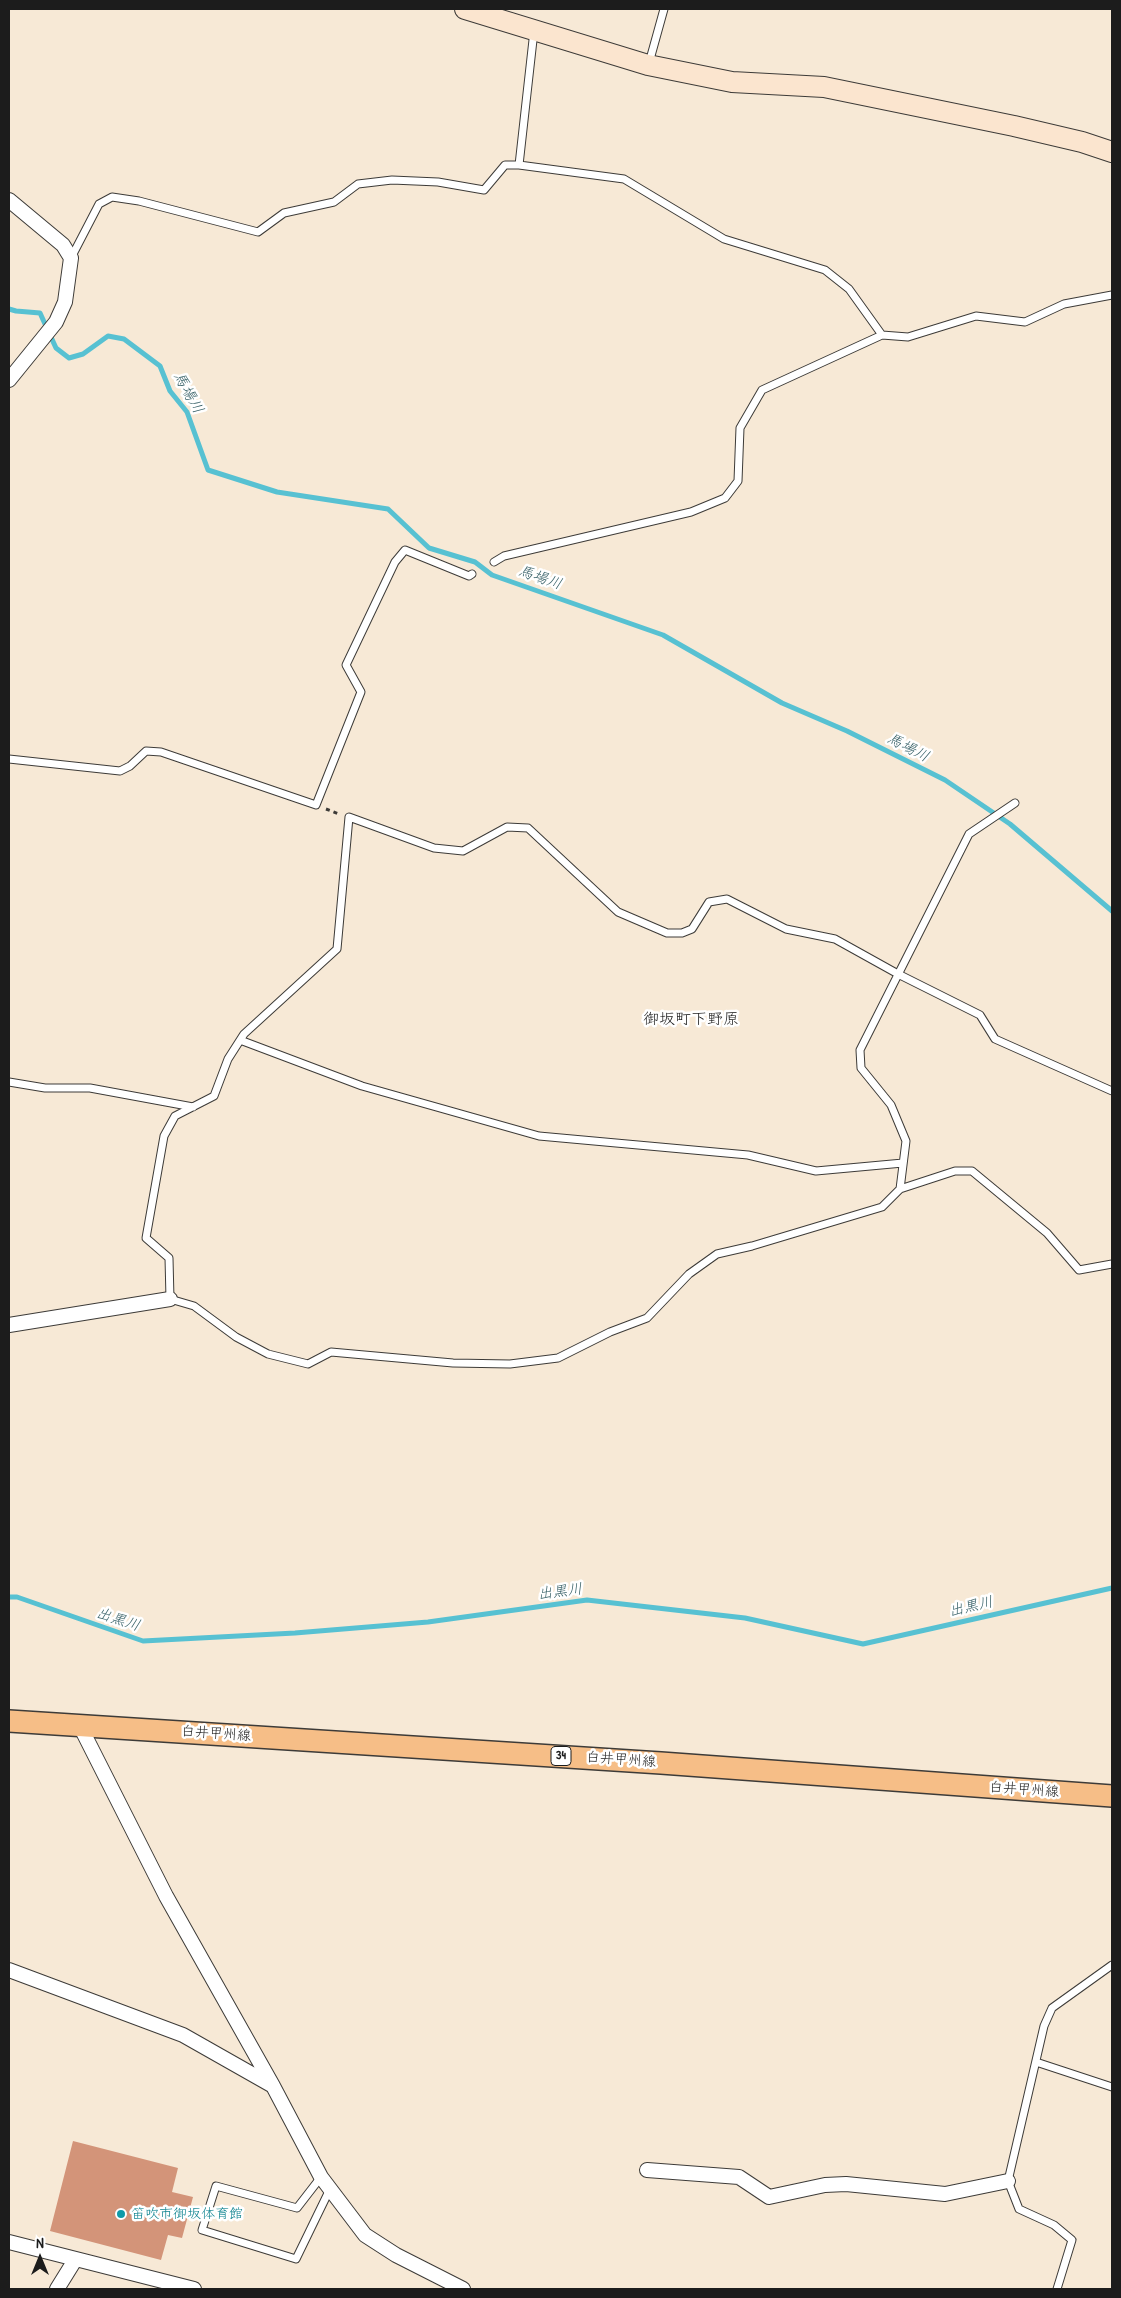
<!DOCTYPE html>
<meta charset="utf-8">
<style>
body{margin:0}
#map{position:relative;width:1121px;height:2298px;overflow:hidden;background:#f7e9d6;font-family:"Patrick Hand",sans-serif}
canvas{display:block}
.frame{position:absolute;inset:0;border:10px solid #1c1c1c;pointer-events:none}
.north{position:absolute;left:15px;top:2233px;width:50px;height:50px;-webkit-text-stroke:4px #fff;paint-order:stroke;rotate:0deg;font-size:14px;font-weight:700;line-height:20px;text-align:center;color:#1c1c1c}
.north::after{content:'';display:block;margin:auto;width:18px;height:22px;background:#1c1c1c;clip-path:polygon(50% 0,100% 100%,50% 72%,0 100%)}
</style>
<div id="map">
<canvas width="1121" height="2298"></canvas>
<div class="frame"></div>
<div class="north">N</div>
</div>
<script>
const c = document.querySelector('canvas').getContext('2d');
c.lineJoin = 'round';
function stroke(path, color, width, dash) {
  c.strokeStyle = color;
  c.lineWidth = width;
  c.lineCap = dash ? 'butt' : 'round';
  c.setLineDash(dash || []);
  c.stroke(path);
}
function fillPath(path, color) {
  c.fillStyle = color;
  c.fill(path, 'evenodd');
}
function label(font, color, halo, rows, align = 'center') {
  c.font = font + ' "Patrick Hand","Klee One",sans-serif';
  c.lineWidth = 5;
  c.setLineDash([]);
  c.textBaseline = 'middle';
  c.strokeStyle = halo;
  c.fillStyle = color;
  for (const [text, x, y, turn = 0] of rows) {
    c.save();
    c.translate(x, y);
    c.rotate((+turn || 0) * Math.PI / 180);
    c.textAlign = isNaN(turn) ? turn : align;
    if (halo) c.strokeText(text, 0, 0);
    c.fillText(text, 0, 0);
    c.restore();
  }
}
stroke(new Path2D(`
 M9 309 16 311 40 313 56 348 69 358 83 354 108 336 124 339 160 366 170 391 187 412 208 470 277 492 388 509 429 548 475 562 492 575 663 635 782 703 847 731 945 780 1010 824 1112 911
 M9 1597H17L143 1641 295 1633 428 1622 587 1600 745 1618 863 1644 1112 1588`), '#57c1d2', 5);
fillPath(new Path2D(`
 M73 2141 178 2168 172 2192 193 2197 182 2238 168 2235 161 2260 50 2231Z`), '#d39479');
const lane = new Path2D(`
 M649 63 664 9
 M519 165 624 179 724 239 825 270 849 289 882 335
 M71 258 99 204 112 197 139 201 258 232 284 213 334 202 358 184 392 180 438 182 484 190 505 165H519L534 31
 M494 562 504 556 691 512 725 498 738 481 740 428 762 390 882 335 908 337 976 316 1025 322 1064 304 1112 295
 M9 759 120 771 130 766 146 751 161 752 316 805 361 692 346 665 395 562 405 550 469 576 472 574
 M240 1040 362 1086 539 1136 748 1155 816 1171 903 1163
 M9 1082 45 1088H90L193 1107
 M1112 1091 995 1039 980 1015 898 974 835 939 786 929 727 899 709 902 692 929 682 933H667L618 912 528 828 507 827 463 851 434 848 349 817 337 949 244 1034 228 1059 214 1096 175 1116 164 1136 146 1238 169 1258 170 1299 194 1306 236 1337 268 1354 308 1364 331 1352 453 1363 510 1364 558 1358 610 1332 647 1318 689 1274 717 1254 752 1246 882 1207 900 1189 955 1171H972L1047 1233 1079 1270 1112 1264
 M900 1189 906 1141 891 1105 861 1068 860 1050 969 834 1015 803
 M1036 2062 1112 2087
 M321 2177 297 2208 216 2186 202 2230 296 2259 330 2189
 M1057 2289 1072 2240 1054 2225 1019 2209 1008 2181 1044 2026 1052 2008 1112 1965`);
const street = new Path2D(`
 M9 200 63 245 71 258 65 302 56 322 9 380
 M9 1325 170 1299
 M80 1726 166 1896 273 2086 321 2177 365 2235 396 2255 463 2289
 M9 1970 183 2035 273 2086
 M647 2170 739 2177 769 2197 825 2185 846 2184 945 2194 1008 2181
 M9 2242 194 2289
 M57 2289 75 2260`);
const secondary = new Path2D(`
 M465 9 648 65 732 82 824 87 1014 126 1082 142 1112 152`);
const primary = new Path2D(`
 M9 1721 661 1763 1112 1796`);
stroke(lane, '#3d3b38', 9);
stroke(street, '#3d3b38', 16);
stroke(secondary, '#3d3b38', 22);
stroke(primary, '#3d3b38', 24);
stroke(new Path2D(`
 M326 809 339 814`), '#3d3b38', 3, [4, 4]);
stroke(lane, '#fff', 7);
stroke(street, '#fff', 14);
stroke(secondary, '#fbe5cf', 20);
stroke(primary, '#f6be87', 21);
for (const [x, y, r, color] of [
 [121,2214,5,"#0f9aa8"]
]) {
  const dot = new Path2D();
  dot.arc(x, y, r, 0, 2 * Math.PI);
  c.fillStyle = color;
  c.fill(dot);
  stroke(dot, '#fff', 2);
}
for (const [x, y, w] of [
 [561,1756,20]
]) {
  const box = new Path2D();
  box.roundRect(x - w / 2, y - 9.5, w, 19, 4);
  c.fillStyle = '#fff';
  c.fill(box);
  stroke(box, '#1c1c1c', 1);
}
label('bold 12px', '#1c1c1c', null, [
 ["34",561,1756]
]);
label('14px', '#1c1c1c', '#fff', [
 ["白井甲州線",216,1734,4],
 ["白井甲州線",621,1760,4],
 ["白井甲州線",1024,1790,4]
]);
label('14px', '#0d838f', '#fff', [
 ["笛吹市御坂体育館",131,2214]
], 'left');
label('italic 15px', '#345e65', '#fff', [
 ["馬場川",188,393,61],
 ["馬場川",540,578,19],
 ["馬場川",908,748,27],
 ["出黒川",560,1592,-7],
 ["出黒川",971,1607,-13],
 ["出黒川",118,1620,18]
]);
label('16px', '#1c1c1c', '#fff', [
 ["御坂町下野原",691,1020]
]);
</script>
